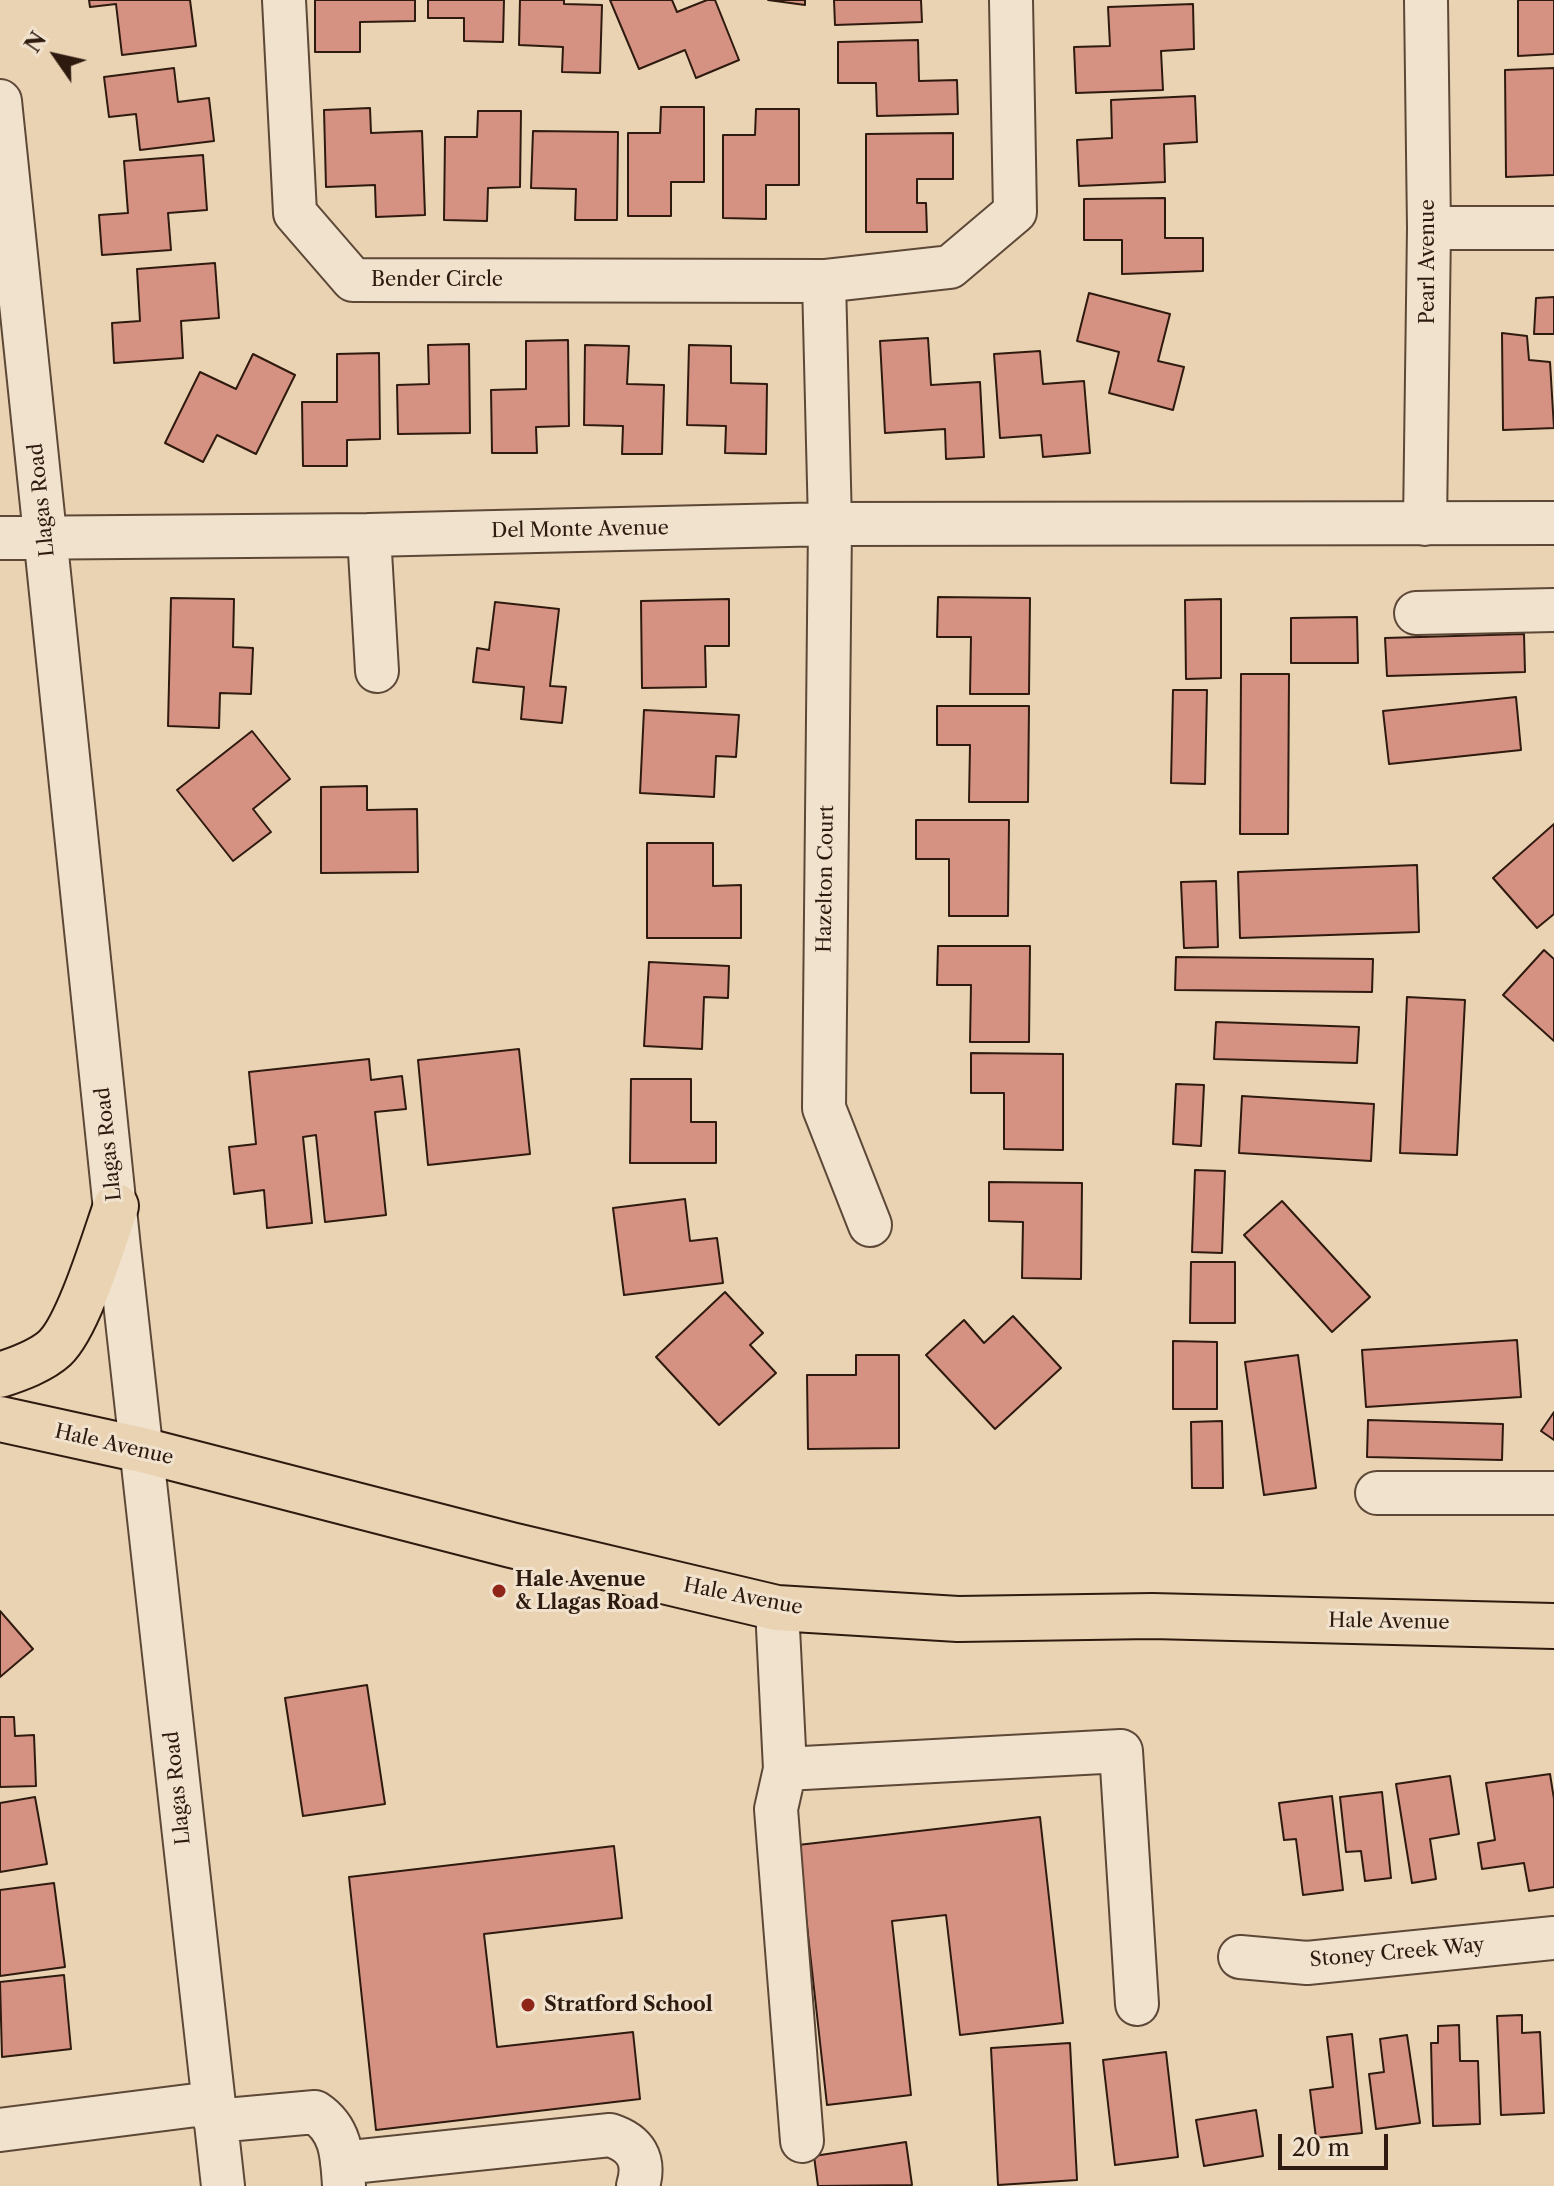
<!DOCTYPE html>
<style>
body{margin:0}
#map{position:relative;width:1554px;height:2186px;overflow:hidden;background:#ead3b3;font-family:"Libre Caslon Text",serif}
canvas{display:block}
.north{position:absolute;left:16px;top:16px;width:80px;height:80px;-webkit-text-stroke:6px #f1e2ce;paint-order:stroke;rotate:304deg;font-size:22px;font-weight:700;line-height:32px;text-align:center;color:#2e1a0f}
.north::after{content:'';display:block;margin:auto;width:28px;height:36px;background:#2e1a0f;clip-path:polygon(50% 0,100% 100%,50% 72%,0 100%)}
.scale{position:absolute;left:1278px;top:2134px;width:110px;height:36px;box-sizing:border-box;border:4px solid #2e1a0f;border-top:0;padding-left:10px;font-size:24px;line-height:28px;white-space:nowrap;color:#2e1a0f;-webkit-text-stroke:6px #f1e2ce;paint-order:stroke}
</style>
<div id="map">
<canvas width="1554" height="2186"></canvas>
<div class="north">N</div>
<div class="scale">20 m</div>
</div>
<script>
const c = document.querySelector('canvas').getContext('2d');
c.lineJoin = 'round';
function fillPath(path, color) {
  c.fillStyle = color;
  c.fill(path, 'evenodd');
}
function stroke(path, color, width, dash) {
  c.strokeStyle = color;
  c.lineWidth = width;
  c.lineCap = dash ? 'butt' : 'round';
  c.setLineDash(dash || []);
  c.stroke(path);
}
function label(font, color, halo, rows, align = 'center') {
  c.font = font + ' "Libre Caslon Text",serif';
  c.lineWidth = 6;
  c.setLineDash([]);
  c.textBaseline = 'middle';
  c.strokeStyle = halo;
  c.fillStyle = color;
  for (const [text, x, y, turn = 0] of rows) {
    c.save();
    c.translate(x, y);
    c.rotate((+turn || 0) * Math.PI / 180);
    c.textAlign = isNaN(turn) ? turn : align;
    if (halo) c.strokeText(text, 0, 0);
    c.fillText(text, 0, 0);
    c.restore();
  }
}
const building = new Path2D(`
 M89 0H190L196 46 122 55 116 4 90 7Z
 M315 0H415V21L360 22V52H315Z
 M428 0H504L503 42 464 41V18H428Z
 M520 0H564V4L602 5 600 73 562 72 563 47 519 45Z
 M610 0H672L677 12 707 0H715L739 60 696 78 685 50 639 69Z
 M768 0H805V5Z
 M834 0H921L922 22 835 25Z
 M1518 0H1554V54L1518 56Z
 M1193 4 1194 49 1161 51 1163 90 1076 93 1074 47 1110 46 1108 7Z
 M918 40 919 81 957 80 958 114 877 116 876 83H838V42Z
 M174 68 178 102 209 98 214 141 140 150 136 114 109 117 104 77Z
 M1554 68V175L1506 177 1505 70Z
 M1195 96 1197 142 1164 144 1165 182 1079 186 1077 140 1112 138 1111 100Z
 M661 107H704V182H671V216H628V133H660Z
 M370 108 371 133 422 131 425 215 376 217 375 185 326 187 324 110Z
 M756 109H799V185H766V219L723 218V135H755Z
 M478 111H521L520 187 488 188 487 221 444 220 445 137H477Z
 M533 131 618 132 617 220H575L576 189 531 188Z
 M953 133V179H917V203H926L927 232H866V134Z
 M203 155 207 210 168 213 171 250 102 255 99 215 128 213 124 161Z
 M1165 198V238H1203V271L1122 274V240H1084V199Z
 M215 263 219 318 181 321 183 358 114 363 112 323 140 321 137 269Z
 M1089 293 1170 314 1158 361 1184 367 1173 410 1109 393 1119 352 1077 341Z
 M1554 297V334H1534L1536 298Z
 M1502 333 1527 336 1529 360 1550 362 1554 428 1503 430Z
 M928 338 931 385 980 382 984 457 946 459 945 429 885 433 880 341Z
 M568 340 569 426 536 427 537 453H492L491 390 526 389V341Z
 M469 344 470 433 398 434 397 385 429 384 428 345Z
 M585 345 629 346 627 384 664 385 662 454H622L623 426 584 425Z
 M689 345 731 346V383L767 384 766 454 725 453 726 426 687 425Z
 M1040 351 1043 384 1084 381 1090 453 1043 457 1041 435 1000 438 994 354Z
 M379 353 380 439 347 440V466H303L302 402H337V354Z
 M253 354 295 375 256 454 217 435 203 462 165 443 200 372 236 389Z
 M938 597 1030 598 1029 694H970L971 637H937Z
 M171 598 234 599 233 647 253 648 251 694 220 693 219 728 168 726Z
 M729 599V646H705L706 687 642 688 641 601Z
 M1221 599V678L1186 679 1185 600Z
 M495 602 559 609 550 686 566 687 562 723 521 719 524 687 473 682 477 648 489 650Z
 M1357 617 1358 663H1291V618Z
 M1524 634 1525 672 1387 676 1385 638Z
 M1241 674H1289L1288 834H1240Z
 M1173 690H1207L1205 784 1171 783Z
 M1516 697 1521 750 1389 764 1383 711Z
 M937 706H1029L1028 802H969L970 745H937Z
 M644 710 739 715 736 757 716 756 714 797 640 793Z
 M252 731 290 779 253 809 271 832 233 861 177 790Z
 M367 786V810L417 809 418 872 321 873V787Z
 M916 820H1009L1008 916H949V859H916Z
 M1554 824V914L1537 928 1493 878Z
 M647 843H713V886L741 885V938H647Z
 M1417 865 1419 932 1240 938 1238 872Z
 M1216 881 1218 947 1184 948 1181 882Z
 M938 946H1030L1029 1042H970L971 985H937Z
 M1544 950 1554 959V1041L1503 995Z
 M1176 957 1373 959 1372 992 1175 990Z
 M649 962 729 966 728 998 704 997 702 1049 644 1046Z
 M1407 997 1465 1000 1457 1155 1400 1153Z
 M1216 1022 1359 1027 1357 1063 1214 1059Z
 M519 1049 530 1154 428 1165 418 1060Z
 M971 1053 1063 1054V1150L1004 1149V1093H971Z
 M369 1059 371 1080 402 1076 406 1109 375 1112 386 1215 325 1222 316 1135 303 1137 312 1223 267 1228 264 1190 234 1194 229 1147 256 1144 249 1072Z
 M631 1079H691V1122H716V1163H630Z
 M1176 1084 1204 1085 1201 1146 1173 1144Z
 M1242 1096 1374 1104 1371 1161 1239 1153Z
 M1195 1170 1225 1171 1222 1253 1192 1252Z
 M989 1182 1082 1183 1081 1279 1022 1278 1023 1222 989 1221Z
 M685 1199 690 1241 717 1238 723 1283 624 1295 613 1208Z
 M1282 1201 1370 1297 1332 1332 1244 1235Z
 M1191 1262H1235V1323H1190Z
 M725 1292 763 1333 750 1345 776 1373 719 1425 656 1357Z
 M1013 1316 1061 1368 995 1429 926 1355 964 1320 984 1343Z
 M1517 1340 1521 1397 1366 1407 1362 1350Z
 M1173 1341 1217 1342V1409H1173Z
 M856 1355H899V1448L808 1449 807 1375H856Z
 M1298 1355 1316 1488 1264 1495 1245 1362Z
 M1554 1412V1440L1541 1431Z
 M1368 1420 1503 1424 1502 1460 1367 1457Z
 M1222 1421 1223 1488H1192L1191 1422Z
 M0 1611 33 1649 0 1677Z
 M367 1685 385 1804 303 1816 285 1698Z
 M0 1717H14L15 1736 34 1735 36 1786 0 1787Z
 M1550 1774 1554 1799V1887L1529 1891 1524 1863 1482 1869 1478 1843 1495 1840 1486 1783Z
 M1450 1776 1459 1834 1430 1839 1436 1879 1412 1883 1396 1784Z
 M1382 1792 1391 1878 1365 1881 1361 1851 1346 1852 1340 1797Z
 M1332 1796 1343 1890 1303 1895 1296 1839 1284 1840 1279 1803Z
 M35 1797 47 1864 0 1872V1803Z
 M1040 1817 1063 2023 960 2035 946 1915 892 1921 911 2095 827 2105 798 1845Z
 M614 1846 622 1918 484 1934 497 2047 633 2032 640 2099 376 2130 349 1877Z
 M54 1883 65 1967 0 1976V1890Z
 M64 1975 71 2049 2 2057 0 1982Z
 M1522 2015V2033L1540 2032 1544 2113 1501 2115 1497 2016Z
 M1459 2025 1460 2061H1478L1480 2124 1433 2126 1431 2043H1438V2026Z
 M1352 2034 1362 2133 1316 2138 1310 2090 1333 2087 1327 2037Z
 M1407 2035 1420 2123 1376 2129 1369 2074 1384 2072 1380 2039Z
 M1070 2043 1077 2180 998 2185 991 2048Z
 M1166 2052 1178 2157 1115 2165 1103 2060Z
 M1256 2110 1263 2156 1204 2166 1196 2120Z
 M906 2142 912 2185 818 2186 814 2156Z`);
fillPath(building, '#d59282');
stroke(building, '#2e1a0f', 2);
const minor = new Path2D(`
 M284 0 295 213 353 280 824 281 950 267 1015 212 1011 0
 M0 101 119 1248 223 2186
 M1429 228H1554
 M824 281 830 524 824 1108 870 1225
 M1425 524 1429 228 1426 0
 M369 535 377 671
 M0 538 369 535 830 524 1554 523
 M1416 613 1554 610
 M1377 1493H1554
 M777 1608 785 1769 776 1809 802 2141
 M785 1769 1121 1751 1137 2004
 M1240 1957 1307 1963 1554 1938
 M215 2121 315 2112C342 2130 342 2156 344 2186
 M0 2130 212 2103
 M342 2163 610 2135C635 2143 646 2159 638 2186`);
const major = new Path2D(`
 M0 1375C18 1369 41 1361 55 1348 79 1325 104 1240 116 1206
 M0 1419 142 1450 511 1545 777 1608 958 1619 1152 1616 1554 1626`);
stroke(minor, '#5d4838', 46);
stroke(major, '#2e1a0f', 48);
stroke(minor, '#f1e2ce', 42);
stroke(major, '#ead3b3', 44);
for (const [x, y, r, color] of [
 [499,1591,8,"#8f2418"],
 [528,2005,8,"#8f2418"]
]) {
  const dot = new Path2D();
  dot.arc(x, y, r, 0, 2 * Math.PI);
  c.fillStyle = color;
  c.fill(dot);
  stroke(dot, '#f1e2ce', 3);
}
label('20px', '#2e1a0f', '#f1e2ce', [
 ["Pearl Avenue",1428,262,-90],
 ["Bender Circle",437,280],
 ["Llagas Road",42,500,-96],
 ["Del Monte Avenue",580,530,-1],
 ["Hazelton Court",826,879,-89],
 ["Llagas Road",109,1144,-96],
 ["Hale Avenue",114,1445,13],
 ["Hale Avenue",743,1597,11],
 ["Hale Avenue",1389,1622,1],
 ["Llagas Road",178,1788,-96],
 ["Stoney Creek Way",1397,1953,-5]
]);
label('bold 20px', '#2e1a0f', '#f1e2ce', [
 ["Hale Avenue",515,1580],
 ["& Llagas Road",515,1603],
 ["Stratford School",544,2005]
], 'left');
</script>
